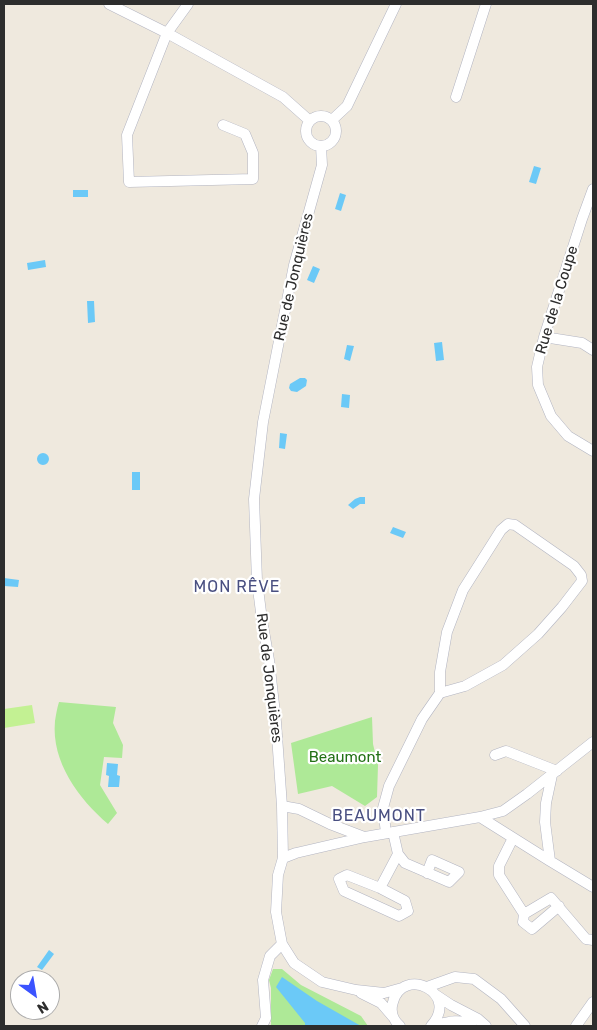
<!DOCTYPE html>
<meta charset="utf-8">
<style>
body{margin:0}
#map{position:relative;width:597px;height:1030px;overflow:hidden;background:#efe9de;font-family:Rubik,sans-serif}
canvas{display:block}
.frame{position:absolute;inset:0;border:5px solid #2d2d2d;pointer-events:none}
.north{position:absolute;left:10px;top:970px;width:50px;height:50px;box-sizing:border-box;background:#fff;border:1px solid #ababab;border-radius:50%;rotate:148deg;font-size:14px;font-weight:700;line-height:20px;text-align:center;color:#2d2d2d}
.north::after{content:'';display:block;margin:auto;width:18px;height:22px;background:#3b53ff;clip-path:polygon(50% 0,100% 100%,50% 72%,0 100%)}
</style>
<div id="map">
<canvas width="597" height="1030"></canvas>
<div class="frame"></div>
<div class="north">N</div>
</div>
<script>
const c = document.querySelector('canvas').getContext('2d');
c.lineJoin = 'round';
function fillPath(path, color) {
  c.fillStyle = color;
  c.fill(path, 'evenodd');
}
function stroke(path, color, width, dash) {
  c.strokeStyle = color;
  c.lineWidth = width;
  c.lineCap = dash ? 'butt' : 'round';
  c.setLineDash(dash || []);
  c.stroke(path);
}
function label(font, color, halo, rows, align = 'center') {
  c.font = font + ' Rubik,sans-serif';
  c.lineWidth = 4.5;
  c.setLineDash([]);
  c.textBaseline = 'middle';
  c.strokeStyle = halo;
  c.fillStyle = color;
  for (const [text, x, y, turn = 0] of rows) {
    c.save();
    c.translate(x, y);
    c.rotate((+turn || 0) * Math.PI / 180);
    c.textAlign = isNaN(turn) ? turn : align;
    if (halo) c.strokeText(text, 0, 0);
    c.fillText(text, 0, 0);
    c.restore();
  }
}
fillPath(new Path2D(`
 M59 702 116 707 113 723 123 745 122 758 104 757 100 785 117 813 108 824C79 799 51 762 55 721 56 715 57 708 59 702Z
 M372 717 373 744 378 765 377 797 365 806 332 786 298 794 291 743Z
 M273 969H282L301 985 361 1016 368 1026H271V988L269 980Z`), '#aee997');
fillPath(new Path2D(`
 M32 705 35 723 4 728V709Z`), '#c3f193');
fillPath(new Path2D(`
 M534 166 541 168 536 184 529 182Z
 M73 190H88V197H73Z
 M340 193 346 195 341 211 335 209Z
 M45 260 46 267 28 270 27 263Z
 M313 266 320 269 314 283 307 280Z
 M87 301H94L95 322 88 323Z
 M442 342 444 360 436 361 434 343Z
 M347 345 354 346 350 361 344 359Z
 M300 378H305L307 380 306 386 297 392 291 391 289 388 290 384Z
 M342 394 350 395 349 408 341 407Z
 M280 433 287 434 285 449 279 448Z
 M37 459a6 6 0 1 1 12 0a6 6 0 1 1-12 0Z
 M132 472H140V490H132Z
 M360 497H365V504H360L353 509 348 505 355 499Z
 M393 527 406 532 403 538 390 533Z
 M4 578 19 580 18 587 4 586Z
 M107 763 118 764 117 775 120 776 119 787H108L109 776 106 775Z
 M49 950 54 954 42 970 37 967Z
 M282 977 317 1001 361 1026H305V1023L276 987Z`), '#6bc9f7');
const minor = new Path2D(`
 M109 4 167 33 283 97 310 121
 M188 4 167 33 127 135 129 182 253 179V153L245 134 223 125
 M456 97 486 4
 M306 131a15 15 0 1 1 30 0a15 15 0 1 1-30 0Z
 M332 120 347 106 396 4
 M321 146 322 165 294 265 263 422 254 499 257 581 262 620 269 660 276 722 282 806 283 858 278 875 276 912 282 944 294 963 322 982 356 990 384 993 402 988
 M593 189 582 219 544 337 537 367 538 385 551 416 568 436 593 451
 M544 337 582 343 593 350
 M495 755 506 751 557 771
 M552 775 546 803 545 822 550 861 593 887
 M282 806 299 809 330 824 364 837
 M480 817 550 861
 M393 832 398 854 405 863 449 882 459 872 432 860 427 873
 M386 833 383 808 389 786 422 719 440 693 465 686 503 665 538 634 562 607 582 581 581 575 574 566 515 525 508 524 501 530 463 590 447 632 440 672V693
 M513 838 499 866V875L524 914
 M283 858 296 853 365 837 480 817 503 811 527 794 593 742
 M380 888 405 901 408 911 399 916 344 891 339 879 347 875 380 888 398 854
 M559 906 532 929 523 922 524 914 551 898 586 939 593 940
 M427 987 455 977 474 979 501 999 525 1026
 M361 993 381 1003 393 1017
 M436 995 451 1005 478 1019 486 1026
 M262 1026 266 1018 263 980 270 956 282 944
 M400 1026C393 1020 390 1011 393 1002 403 965 461 993 431 1026
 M432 1026C444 1023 461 1017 472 1026
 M576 1026 593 1002`);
stroke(minor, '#b2b4c1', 11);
stroke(minor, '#fff', 10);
label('15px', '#2d2d2d', '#fff', [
 ["Rue de Jonquières",294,277,-77],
 ["Rue de la Coupe",557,300,-73],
 ["Rue de Jonquières",269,678,83]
]);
label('15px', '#237116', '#fff', [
 ["Beaumont",345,758]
]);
c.letterSpacing = '1px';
label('16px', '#494f81', '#fff', [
 ["MON RÊVE",237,587],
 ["BEAUMONT",379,816]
]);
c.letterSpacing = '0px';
</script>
